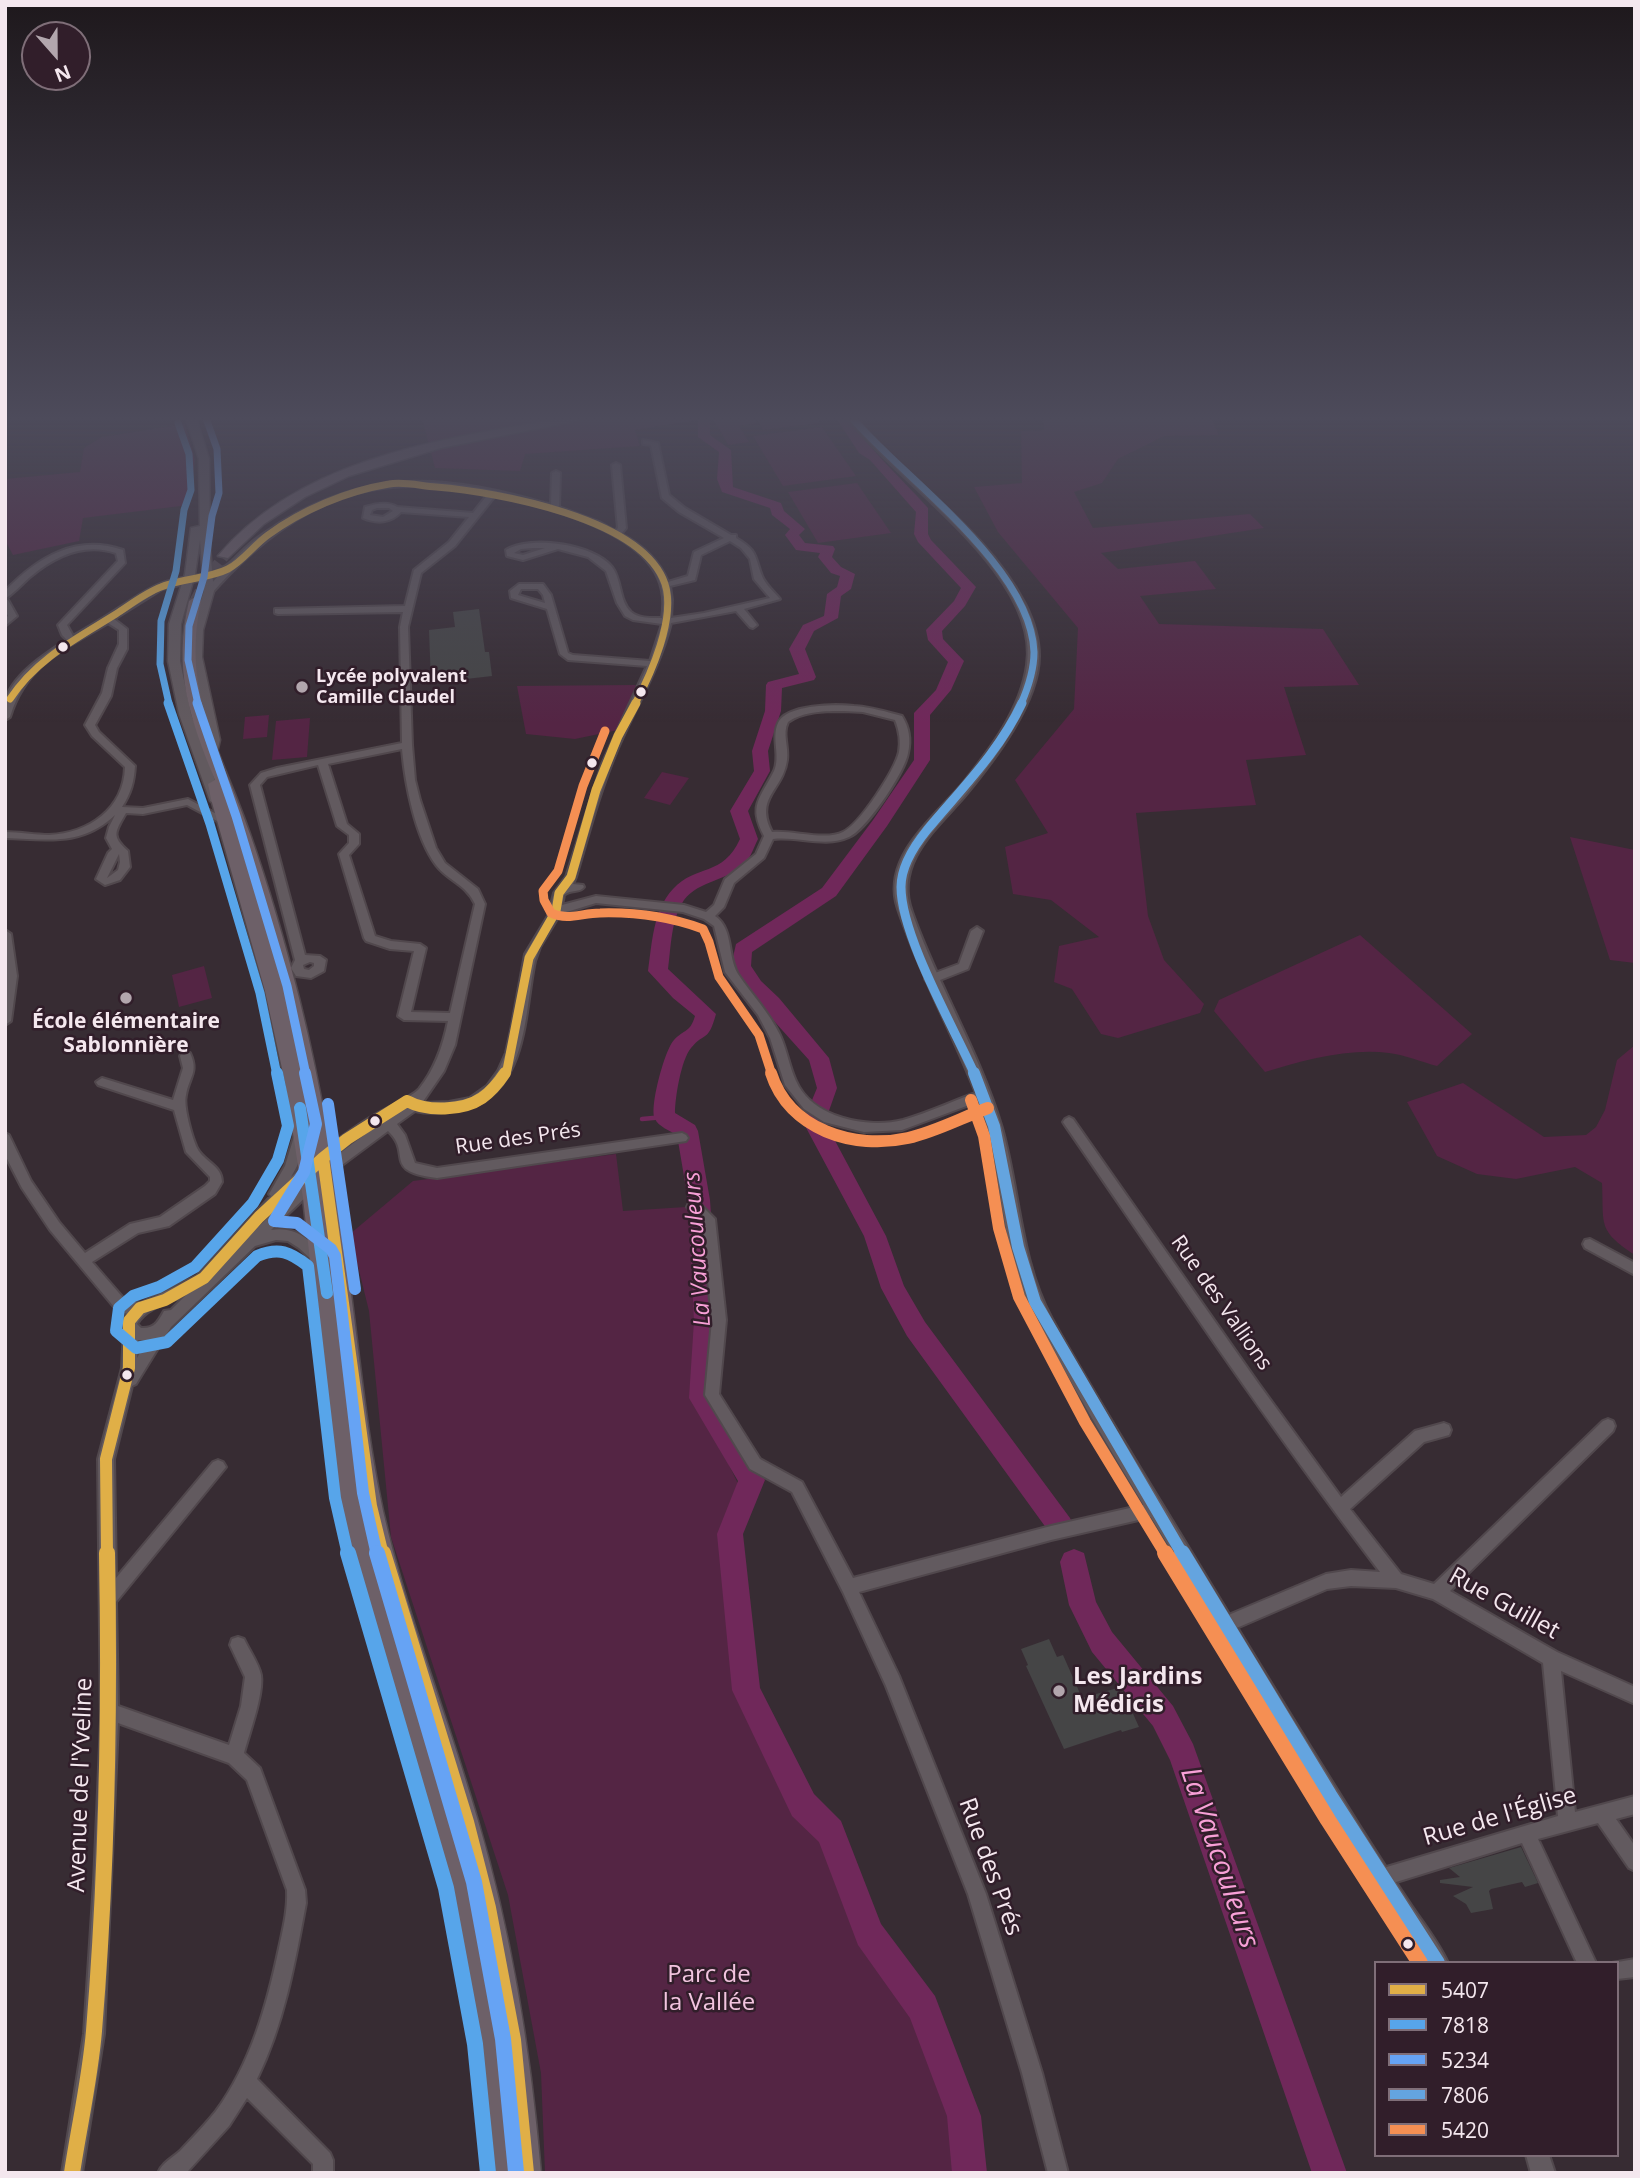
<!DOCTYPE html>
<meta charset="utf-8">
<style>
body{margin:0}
#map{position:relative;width:1640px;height:2178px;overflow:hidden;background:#372c33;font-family:"Open Sans",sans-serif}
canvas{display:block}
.frame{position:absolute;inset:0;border:7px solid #f4e7ee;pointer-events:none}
.legend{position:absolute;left:1374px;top:1961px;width:245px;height:196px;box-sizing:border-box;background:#311e2a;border:2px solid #7f6e78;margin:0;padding:9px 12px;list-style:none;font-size:21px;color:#f4e7ee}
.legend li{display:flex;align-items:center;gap:14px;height:35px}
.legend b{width:35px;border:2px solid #7f6e78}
.north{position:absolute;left:21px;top:21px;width:70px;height:70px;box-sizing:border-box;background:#311e2a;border:2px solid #7f6e78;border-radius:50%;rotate:159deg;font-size:19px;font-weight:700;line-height:28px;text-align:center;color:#f4e7ee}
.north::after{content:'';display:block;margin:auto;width:24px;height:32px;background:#b2a6ad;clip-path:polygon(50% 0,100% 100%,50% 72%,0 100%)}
</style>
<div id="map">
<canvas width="1640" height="2178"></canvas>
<div class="frame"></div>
<ul class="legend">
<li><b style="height:9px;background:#e0af47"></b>5407</li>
<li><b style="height:9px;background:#57a5ea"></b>7818</li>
<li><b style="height:9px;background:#66a3f4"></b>5234</li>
<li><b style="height:9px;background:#64a4df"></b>7806</li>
<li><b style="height:9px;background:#f58f53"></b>5420</li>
</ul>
<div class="north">N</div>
</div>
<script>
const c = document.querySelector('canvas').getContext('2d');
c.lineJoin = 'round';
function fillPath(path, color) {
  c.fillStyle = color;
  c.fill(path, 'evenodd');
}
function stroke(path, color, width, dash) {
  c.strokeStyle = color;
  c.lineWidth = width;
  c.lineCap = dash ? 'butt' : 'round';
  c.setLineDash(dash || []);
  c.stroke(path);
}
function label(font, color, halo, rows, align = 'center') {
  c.font = font + ' "Open Sans",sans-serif';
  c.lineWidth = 5;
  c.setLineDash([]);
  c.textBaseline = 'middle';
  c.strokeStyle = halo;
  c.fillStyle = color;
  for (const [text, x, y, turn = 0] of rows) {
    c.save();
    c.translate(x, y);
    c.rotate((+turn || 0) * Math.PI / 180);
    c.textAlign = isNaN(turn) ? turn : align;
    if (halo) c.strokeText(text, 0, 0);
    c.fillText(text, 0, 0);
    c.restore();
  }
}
fillPath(new Path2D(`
 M422 418H709L635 430 640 446 525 454 520 471 435 468Z
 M731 418H754L757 423 739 426 749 442 728 445 714 420Z
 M756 418H817L820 423 763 430Z
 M1043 418H1211L1219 435 1164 436 1118 459 1102 483 1074 492 1093 528 1250 514 1264 528 1101 553 1118 569 1195 561 1216 589 1140 596 1159 624 1323 629 1359 685 1284 687 1306 755 1246 760 1256 805 1136 813 1148 916 1164 960 1204 1004 1200 1013 1118 1038 1101 1034 1072 989 1054 982 1059 946 1099 937 1051 900 1013 894 1005 847 1048 833 1015 780 1074 709 1078 628 998 532 974 487 1022 483 1021 431 1044 430Z
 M185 424 195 460 189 505 83 518 79 541 13 555 5 540V479L80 472 84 448 102 437Z
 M822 427 856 476 783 486 753 436Z
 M857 483 891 533 818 543 788 492Z
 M636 685 618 730 575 739 526 734 517 686Z
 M269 715 267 737 243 739 245 717Z
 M310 718 307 757 272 760 276 721Z
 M662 772 689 778 670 805 644 798Z
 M1570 837 1635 850V963L1610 960Z
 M1360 935 1472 1034 1437 1066C1422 1062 1405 1055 1389 1053 1348 1048 1305 1060 1265 1072L1214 1011 1219 1000Z
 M204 966 212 998 179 1007 172 975Z
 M1635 1045V1255C1597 1230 1604 1225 1602 1183L1575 1167 1516 1179 1477 1174 1437 1156 1407 1102 1463 1083 1544 1137 1586 1135 1596 1127 1605 1110 1617 1060Z
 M616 1154 623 1211 686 1207 696 1222 703 1411 741 1490 723 1541 740 1657 856 1878 958 2087 967 2173H545L541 2073 508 1895 391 1537 369 1311 350 1234 413 1181Z`), '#542544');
stroke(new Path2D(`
 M642 1119 664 1117`), '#70285a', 4.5);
fillPath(new Path2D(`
 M698 418H710V435L731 450 733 487 781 503 784 511 805 529 799 535 805 543 833 546 835 549 832 557 841 567 855 574 851 589 841 596 838 618 814 631 805 649 816 677 814 680 782 688 781 711 768 751 770 771 748 811 758 839C754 847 751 857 745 863 729 881 699 880 684 900 671 919 671 947 668 969L716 1014C708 1043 705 1031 691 1048 681 1060 675 1098 675 1113L695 1125 698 1131 710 1200 718 1321 714 1396 765 1480 743 1534 760 1688 814 1794 841 1821 881 1924 935 1996 981 2116 987 2173H952L947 2116 910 2018 858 1945 819 1842 792 1816 732 1690 717 1534 738 1481 689 1398 694 1321 688 1200 677 1135C670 1131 658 1126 655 1119 649 1108 665 1049 674 1040 684 1029 690 1033 695 1016L673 998 648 971C652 944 653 910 673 889 696 864 723 877 740 839L730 811 754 771 752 751 765 711 766 685 768 682 799 674 789 649 803 625 824 616 827 594 837 587 840 576 831 573 818 557 820 553 796 550 785 535 790 529 772 515 770 508 722 492 717 479 719 452 698 437Z
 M836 418H848C871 451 901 478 928 508V534L931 540 976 587 965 606 942 631 943 639 964 661 951 690 930 715V760L887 826 836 896 752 952 751 966 761 981 779 998 829 1058 837 1088 825 1122 886 1236 904 1286 925 1322 1070 1518 1074 1527 1070 1536 1061 1539 1052 1536 907 1336 881 1288 864 1236 803 1122 817 1088 809 1060 747 991 731 966 736 944 822 888 873 820 914 760V713L936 690 948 662 928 640 926 630 954 601 961 588 918 542 914 534 916 512 870 460 859 453Z
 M1074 1549 1084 1553 1096 1602 1112 1632 1173 1706 1193 1744 1347 2173H1312L1170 1760 1153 1726 1092 1652 1069 1605 1060 1562 1064 1553Z`), '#70285a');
fillPath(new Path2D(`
 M479 609 485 652H489L492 676 431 683 429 630 455 627 453 612Z
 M1049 1639 1057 1657 1063 1655 1082 1698 1121 1687 1139 1727 1122 1732 1121 1730 1064 1749 1026 1666 1028 1665 1021 1649Z
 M1521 1847 1538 1883 1525 1887 1522 1882 1491 1889 1489 1891 1493 1909 1471 1913 1466 1904 1453 1896 1473 1887 1440 1883V1880L1460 1877 1449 1868Z`), '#454546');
stroke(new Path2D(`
 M195 601 206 580 224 556`), '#53484f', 11, [11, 6]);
const minor = new Path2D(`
 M643 440 658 443 669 495 685 508 731 535H736V538C758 551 754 555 762 576 765 584 774 592 780 599L744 609 757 625 753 628 750 627 736 611 671 623C660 667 636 706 618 748 600 790 589 833 576 877L573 884 583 885 584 887C580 893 571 889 564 895L562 905 596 896 684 905 706 912 714 905 725 879 756 854 764 836C748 805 760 799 774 771 781 756 771 738 778 723 786 704 836 704 854 706 871 707 887 712 902 716 909 727 911 740 908 753 905 772 866 830 849 837 826 848 797 836 773 839L764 858 734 883 724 907 715 916C734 929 727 956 738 974 752 995 769 1012 780 1035 787 1050 789 1066 796 1081 812 1118 868 1129 903 1120 931 1112 957 1099 984 1090L990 1095 988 1098 902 1130 864 1132 824 1122 804 1109 785 1085 770 1038 758 1015 725 972 714 926 704 919 683 912 596 903 560 914 540 947 535 961C525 1008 528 1078 479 1104 473 1107 465 1108 458 1109 444 1113 429 1114 415 1111L397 1124 405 1135 415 1163 437 1168 682 1133 686 1135 688 1138 686 1141 437 1178C381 1171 413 1154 388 1131L330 1174 271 1230C294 1226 309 1239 324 1254L326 1258 324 1262 319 1263 314 1262 299 1248 288 1241 276 1240 255 1246 171 1327 136 1384 132 1386 114 1459 116 1578 213 1462 218 1460 223 1462 226 1467 116 1602 118 1706 229 1745 241 1706 245 1677 230 1645 232 1639 238 1637 244 1639C249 1650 259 1664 261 1675 264 1694 249 1734 244 1753L260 1768 305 1890 306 1903C295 1963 284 2024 257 2079L330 2153 333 2160V2173H313V2164L247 2098 229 2126 188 2171 186 2173H158C162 2163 172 2158 180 2151 192 2138 205 2125 216 2111 251 2063 267 2005 279 1948 283 1929 288 1910 287 1890L247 1780 229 1763 118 1723 104 2034 82 2173H62L84 2034 94 1882 101 1721 98 1459 122 1368 124 1330 122 1325 127 1314 115 1308 50 1230 22 1188 5 1155V1133L9 1135 31 1181 59 1222 85 1253 130 1224 160 1217 205 1186 210 1181V1177L186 1152 174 1110 98 1085 96 1082 102 1078 173 1100 183 1068 180 1056 182 1053H190C199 1072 189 1077 186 1095 183 1106 192 1137 197 1148 204 1162 222 1165 222 1182L215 1194 169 1226 138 1233 92 1262 125 1300 141 1303 197 1276 271 1196 269 1194 285 1166 296 1130H304L306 1133 297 1166 291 1177C316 1156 341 1136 368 1119 380 1111 412 1097 419 1089 435 1069 443 1046 448 1021L404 1020 398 1016 414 951 390 949 366 941 364 938 339 854 349 843V835L337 826 318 765 267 777 260 785 305 955 320 956 326 960 324 971 311 978 296 976 291 968 295 960 250 785 261 773 277 768 402 743 400 627 403 612 278 614 275 613V609L405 606 414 570 449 542 469 517 401 512C391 523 377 524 363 518L365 507C375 504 388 501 397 507L473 513 488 494C452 487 412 483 376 489 311 499 254 545 212 593L205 591 218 576 162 589 114 619 127 629V649L117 668 111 696 95 725 99 732 135 766C134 782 131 793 122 807L143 808 188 799 228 820 223 823 219 822 187 805 143 814 126 813C115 832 111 836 128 851L130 867 120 880 105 885 96 879 108 853 112 849 106 838 109 827 115 815C81 847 47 839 5 838V832C20 832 34 835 49 835 89 833 124 809 125 767L92 736 85 725 102 693 108 668 119 644V630L108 623C65 649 26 664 10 717L5 720C5 715 4 708 5 703 10 676 46 653 67 640L62 635 58 625 118 561 116 553C84 542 55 556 30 577 22 584 14 593 5 599V591C38 557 76 534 123 550L125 563 67 625 73 636C89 627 104 618 119 608 132 600 145 590 160 584 181 575 206 578 226 566 235 560 241 551 250 544 259 536 270 530 280 523 374 466 450 476 551 505L552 473 556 471 560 473 559 507 599 522 615 531 618 528 612 465 616 463 620 465 626 528 621 534C642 545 659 560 668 582L688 576 694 552 724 538 679 512 662 498 651 445 643 444ZM495 496C541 505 622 526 651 566 663 582 665 600 662 618 653 618 639 619 631 612 619 601 622 580 612 567 594 544 531 535 506 550L507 556 523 560 558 549 588 557 606 571 617 603 625 616 633 620 662 624 650 661 573 655 568 653 551 595 543 584H519L510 591 511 598 547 609 560 654 568 660 647 666 602 764 566 877 554 893 548 916 525 954 511 1030 506 1053 498 1071 487 1086 470 1098 449 1102 422 1103 444 1071 455 1045 485 904 478 889 445 863 436 848 420 800 415 780 412 745 408 627 421 573 455 546ZM377 508H389L393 511 383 517 370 515 372 510ZM730 541 741 548 750 559 754 579 770 598 704 613 671 618 672 600 670 586 695 580 701 555ZM533 548H545L523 555 514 553 521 549ZM521 589H538L543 595 545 603 518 595ZM844 711 863 712 895 720C899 730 901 741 899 752 895 770 860 824 843 832 825 841 793 830 772 832 754 797 783 791 787 760 789 747 782 734 788 722 804 711 825 711 844 711ZM402 749C405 783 415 837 436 865 448 881 466 884 475 904L450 1013 411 1012 426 948 420 944 391 941 375 936 349 855 359 844V834L347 824 328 764ZM119 854 120 862 118 870 107 878ZM310 962 314 963V966L309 970 304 969 303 965ZM379 1124 320 1168 252 1233C288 1191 333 1154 379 1124ZM186 1295 171 1310 164 1311C158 1322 154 1329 141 1328L137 1324C146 1308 169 1302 186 1295ZM138 1340H147L137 1358Z
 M5 599 8 600 17 616 5 626V618L8 616 5 610Z
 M977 927 983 931 968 969 935 982H927L925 979 927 976 959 964 971 931Z
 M5 930 11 934 17 976 11 1021 5 1025Z
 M1069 1117 1073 1119 1258 1383 1341 1497 1415 1431 1444 1423 1449 1425 1451 1430 1449 1435 1424 1442 1350 1509 1401 1574 1434 1584 1603 1421 1608 1419 1613 1421 1615 1426 1613 1431 1450 1591 1557 1652 1635 1687V1704L1561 1671 1575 1812 1635 1796V1814L1616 1819 1635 1846V1871L1629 1868 1598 1823 1538 1839 1596 1963H1577L1522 1843 1380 1887 1374 1884 1371 1878 1374 1872 1380 1869 1558 1816 1543 1663 1433 1599 1396 1588 1351 1586 1327 1589 1225 1633 1219 1631 1217 1625 1219 1619 1326 1574 1351 1570 1380 1572C1269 1427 1168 1275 1065 1125L1063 1122 1065 1119Z
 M694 1202 699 1203 715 1219 726 1320 719 1394 760 1459 802 1482 853 1578 1051 1526 1156 1502 1161 1504 1164 1509 1161 1514 1156 1516 1051 1540 859 1592 899 1676 986 1894 1042 2073 1068 2173H1048L1022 2073 968 1894 886 1686 843 1592 792 1492 750 1469 705 1395 712 1320 702 1221 687 1207 689 1203Z
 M1590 1239 1635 1263V1275L1585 1248 1583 1244 1585 1240Z
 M1635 1959V1977L1617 1979V1963H1612Z`);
const tertiary = new Path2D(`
 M848 418H856C909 483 986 528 1025 604 1033 620 1039 638 1039 656 1039 703 993 762 964 797 935 830 894 864 912 912 938 986 980 1053 1002 1128 1020 1191 1020 1260 1052 1319 1087 1382 1125 1443 1162 1504 1220 1599 1277 1694 1336 1788 1360 1827 1384 1865 1409 1902 1422 1922 1438 1941 1448 1963H1424C1334 1825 1250 1684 1166 1542 1130 1483 1095 1425 1061 1364 1049 1344 1037 1323 1027 1301 999 1238 1002 1166 979 1101 958 1045 929 992 908 936 904 925 899 914 896 902 885 853 937 815 964 782 991 748 1021 709 1027 665 1041 574 897 483 848 418Z
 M1526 2155H1549L1555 2173H1531Z`);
const secondary = new Path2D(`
 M186 418H196L209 459 210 549 214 591 203 630 202 657 220 740 216 757 208 760 222 801 216 805 210 801 179 714 168 661 169 624 185 574 191 528 200 526 199 459ZM200 540 204 591 191 630 190 657 208 740 205 752 191 714 180 661 181 624 195 574Z`);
const primary = new Path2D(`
 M566 418H590L441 448 349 476 305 497 264 524 228 558 218 556C301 457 446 438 566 418Z
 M195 597 201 601C181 695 221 750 250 834 269 888 285 943 299 998 323 1093 338 1189 350 1286 360 1361 367 1437 383 1511 407 1617 448 1717 478 1821 512 1936 531 2054 541 2173H487L473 2027 454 1919 423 1798 348 1546 329 1431 303 1198 285 1082 265 991 211 799 208 784 215 780C189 717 173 669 189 601Z`);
stroke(minor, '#51484d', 4);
stroke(tertiary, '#51484d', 4);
stroke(secondary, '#51484d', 3);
stroke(primary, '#51484d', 3);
fillPath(minor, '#625a5f');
fillPath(tertiary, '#625a5f');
fillPath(secondary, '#625a5f');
fillPath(primary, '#6d6068');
stroke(new Path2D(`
 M10 699C36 659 76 639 116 614 130 605 145 593 161 587 182 578 208 579 228 569 242 562 254 545 268 535 302 510 347 491 389 484 403 481 421 486 436 487 497 492 643 518 665 584 676 618 651 674 635 704`), '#e0af47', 7);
stroke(new Path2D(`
 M504 1075 507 1070 529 958 556 911 559 893 571 877 596 790 618 736 636 703`), '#e0af47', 9);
stroke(new Path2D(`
 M407 1101C427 1112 463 1111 482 1098 492 1091 499 1082 505 1073
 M323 1158 371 1506 383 1555
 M107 1555 106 1459 129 1368V1321L140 1308 165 1300 204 1278 259 1217 323 1158 347 1139 407 1101`), '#e0af47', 12);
stroke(new Path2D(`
 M383 1553 466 1822 488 1908 513 2040 526 2173
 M72 2173C79 2126 90 2079 94 2031 107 1872 110 1713 107 1553`), '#e0af47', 16);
stroke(new Path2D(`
 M169 704 160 664 161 621 176 571 184 510 191 490 189 454 178 423`), '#57a5ea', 7);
stroke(new Path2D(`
 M168 703 210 824 260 993 277 1075`), '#57a5ea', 9);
stroke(new Path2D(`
 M277 1073 288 1126 278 1160 253 1203 195 1267 159 1287 133 1296 119 1308 116 1331 136 1348 167 1342 257 1256C279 1247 290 1252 308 1266L335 1498 348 1555
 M300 1108 327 1293`), '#57a5ea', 12);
stroke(new Path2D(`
 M348 1553 446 1888 475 2044 488 2173`), '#57a5ea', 16);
stroke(new Path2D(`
 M198 704 188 660 189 626 204 577 212 516 219 493 217 449 206 418`), '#66a3f4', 7);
stroke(new Path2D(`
 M197 703 236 816 287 986 306 1075`), '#66a3f4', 9);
stroke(new Path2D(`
 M305 1073 316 1124 304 1172 274 1221 297 1223 331 1249 335 1256 363 1493 377 1555
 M328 1104 355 1289`), '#66a3f4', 12);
stroke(new Path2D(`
 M377 1553 474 1882 503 2039 516 2172`), '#66a3f4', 16);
stroke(new Path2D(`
 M852 418C905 479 1031 567 1034 652 1034 671 1028 688 1021 704`), '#64a4df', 7);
stroke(new Path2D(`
 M975 1075C954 1028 901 936 901 887 901 866 914 846 927 830 961 789 999 752 1022 703`), '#64a4df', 9);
stroke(new Path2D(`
 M974 1073 994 1126 1018 1247 1035 1302 1183 1555`), '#64a4df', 12);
stroke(new Path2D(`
 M1182 1553 1329 1795 1437 1963`), '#64a4df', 16);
stroke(new Path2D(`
 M605 731 583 786 558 871 543 891 544 900 551 913C568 921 582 913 600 913 635 912 670 917 703 929L709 942 719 977 759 1035 772 1075`), '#f58f53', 9);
stroke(new Path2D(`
 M771 1073C789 1130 854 1150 908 1138 935 1132 961 1118 988 1108
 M971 1100 984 1136 999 1228 1019 1297 1085 1422 1166 1555`), '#f58f53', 12);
stroke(new Path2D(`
 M1165 1553 1328 1820 1420 1963`), '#f58f53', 16);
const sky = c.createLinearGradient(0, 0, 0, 723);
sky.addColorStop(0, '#1e181c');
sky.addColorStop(0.58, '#4d4b5b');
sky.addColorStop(1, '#4d4b5b00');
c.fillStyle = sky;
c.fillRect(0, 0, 1640, 723);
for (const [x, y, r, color] of [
 [63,647,6,"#f4e7ee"],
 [302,687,7,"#b2a6ad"],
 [641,692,6,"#f4e7ee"],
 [592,763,6,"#f4e7ee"],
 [126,998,7,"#b2a6ad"],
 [375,1121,6,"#f4e7ee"],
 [127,1375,6,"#f4e7ee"],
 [1059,1691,7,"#b2a6ad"],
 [1408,1944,6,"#f4e7ee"]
]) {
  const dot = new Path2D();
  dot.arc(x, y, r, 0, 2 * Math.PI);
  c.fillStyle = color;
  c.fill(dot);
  stroke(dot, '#311e2a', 2.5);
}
label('bold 18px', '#f4e7ee', '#311e2a', [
 ["Lycée polyvalent",316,677],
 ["Camille Claudel",316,698]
], 'left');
label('bold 21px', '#f4e7ee', '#311e2a', [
 ["École élémentaire",126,1022],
 ["Sablonnière",126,1046]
]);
label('21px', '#f4e7ee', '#311e2a', [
 ["Rue des Prés",518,1139,-8],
 ["Rue des Vallions",1221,1303,55]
]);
label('italic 23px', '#f8a0d7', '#311e2a', [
 ["La Vaucouleurs",698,1249,-94]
]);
label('24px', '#f4e7ee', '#311e2a', [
 ["Rue Guillet",1504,1604,29],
 ["Avenue de l'Yveline",81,1785,-88],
 ["Rue de l'Église",1500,1817,-16],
 ["Rue des Prés",990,1867,70]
]);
label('bold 24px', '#f4e7ee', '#311e2a', [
 ["Les Jardins",1073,1677],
 ["Médicis",1073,1705]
], 'left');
label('24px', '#f2c4df', '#311e2a', [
 ["Parc de",709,1975],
 ["la Vallée",709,2003]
]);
label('italic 28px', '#f8a0d7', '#311e2a', [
 ["La Vaucouleurs",1219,1858,71]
]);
</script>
